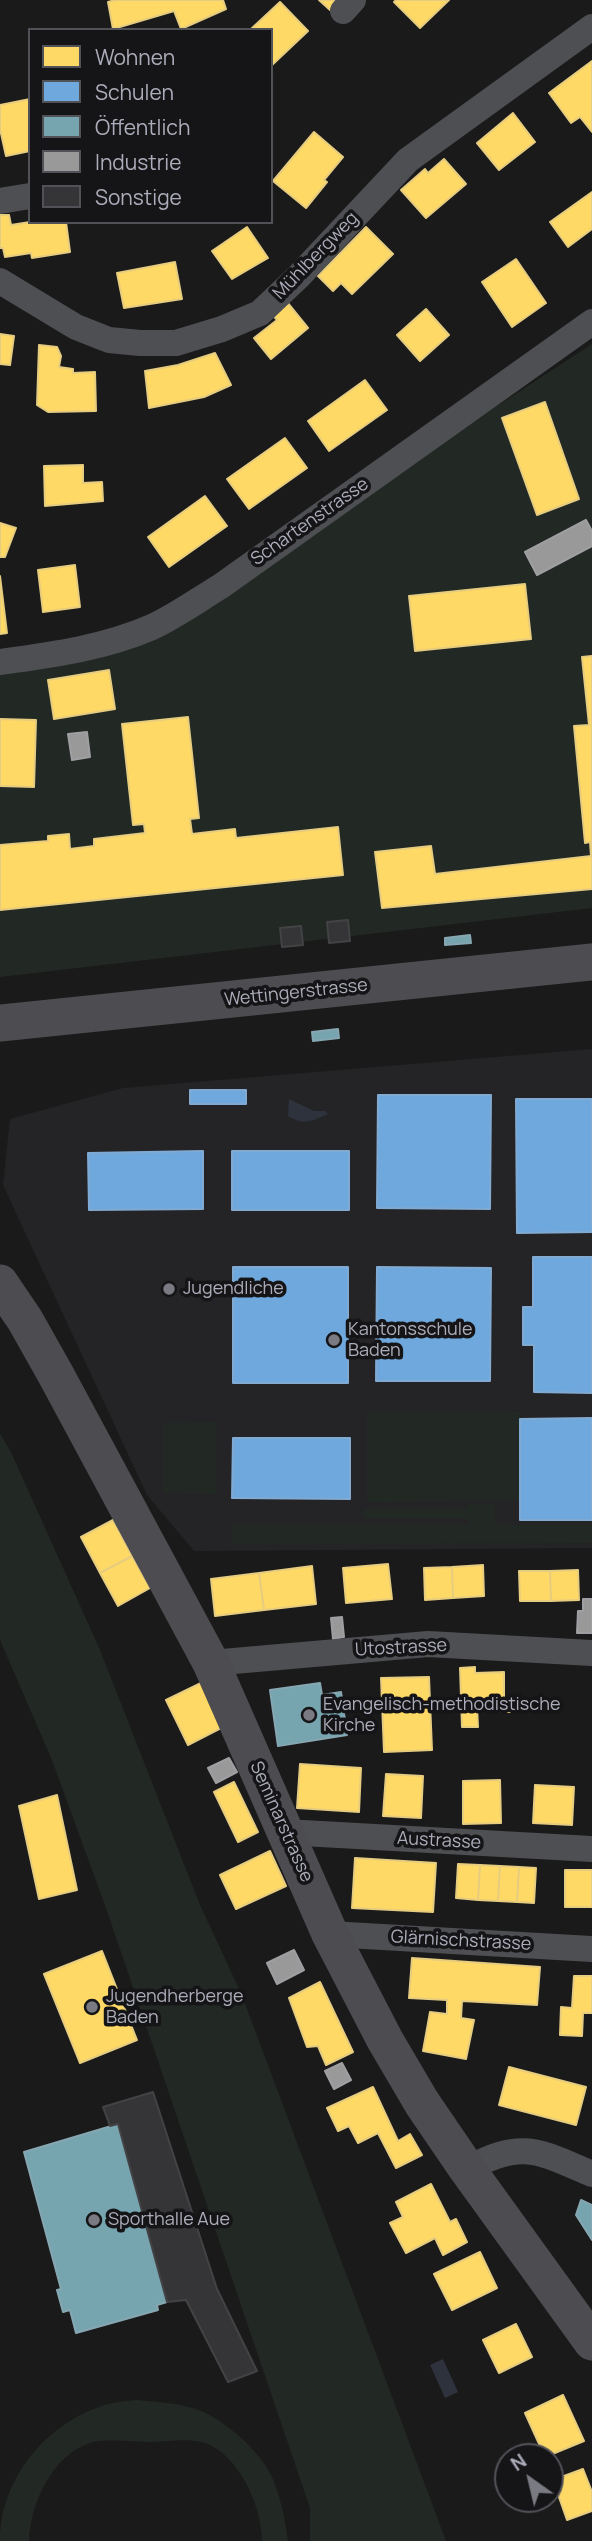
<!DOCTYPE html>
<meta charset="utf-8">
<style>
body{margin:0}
#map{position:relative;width:592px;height:2541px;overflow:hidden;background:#1a1a1a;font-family:Manrope,sans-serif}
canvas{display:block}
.legend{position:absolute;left:28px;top:28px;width:245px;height:196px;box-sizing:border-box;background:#151416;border:2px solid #515158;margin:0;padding:9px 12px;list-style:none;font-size:21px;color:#acadba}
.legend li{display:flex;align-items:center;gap:14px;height:35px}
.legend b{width:35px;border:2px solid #515158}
.north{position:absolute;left:494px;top:2443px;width:70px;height:70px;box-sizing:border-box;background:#151416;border:2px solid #515158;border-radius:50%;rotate:326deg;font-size:19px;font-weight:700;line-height:28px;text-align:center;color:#acadba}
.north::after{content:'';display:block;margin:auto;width:24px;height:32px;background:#797a82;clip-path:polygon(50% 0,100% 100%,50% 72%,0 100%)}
</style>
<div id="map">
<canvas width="592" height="2541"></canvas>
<ul class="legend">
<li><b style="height:19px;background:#ffd966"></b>Wohnen</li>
<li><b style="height:19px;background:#6fa8dc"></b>Schulen</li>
<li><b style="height:19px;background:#76a5af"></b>Öffentlich</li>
<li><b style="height:19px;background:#999"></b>Industrie</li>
<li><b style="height:19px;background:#353436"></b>Sonstige</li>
</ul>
<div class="north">N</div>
</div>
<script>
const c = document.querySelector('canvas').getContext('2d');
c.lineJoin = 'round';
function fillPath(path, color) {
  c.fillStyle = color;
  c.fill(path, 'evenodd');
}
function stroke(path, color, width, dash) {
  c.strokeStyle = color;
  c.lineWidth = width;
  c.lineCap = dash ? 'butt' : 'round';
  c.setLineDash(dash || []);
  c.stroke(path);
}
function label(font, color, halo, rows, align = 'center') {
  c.font = font + ' Manrope,sans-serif';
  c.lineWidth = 7;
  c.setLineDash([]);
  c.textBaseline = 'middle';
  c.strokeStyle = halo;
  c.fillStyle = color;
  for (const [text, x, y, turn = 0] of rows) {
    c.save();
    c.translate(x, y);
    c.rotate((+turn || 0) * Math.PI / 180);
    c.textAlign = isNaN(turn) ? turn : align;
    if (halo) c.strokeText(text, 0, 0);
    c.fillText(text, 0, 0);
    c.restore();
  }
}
fillPath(new Path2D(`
 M592 1049V1548L194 1551 147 1495 3 1185 10 1119 123 1088Z`), '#242426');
fillPath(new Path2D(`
 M592 344V908L0 977V673L56 667 182 626 465 427Z
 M367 1411 520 1412V1501L367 1502Z
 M217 1422 216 1494 163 1493V1423Z
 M0 1434 10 1450 100 1650 200 1905 241 1993 446 2541H310V2508L106 1908 52 1760 0 1640Z
 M468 1504H495V1524H468L467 1518H363V1509H467Z
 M232 1525H592V1543L232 1544Z
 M137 2400C157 2402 177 2403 196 2409 223 2418 261 2452 272 2477 281 2498 285 2519 288 2541H262C262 2509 242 2462 212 2446 196 2437 171 2441 154 2442 138 2442 103 2438 90 2443 52 2455 30 2504 29 2541H0C0 2479 46 2423 105 2405 115 2402 126 2401 137 2400Z`), '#222924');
fillPath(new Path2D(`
 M289 1099 314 1111H325L328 1114C311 1121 305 1126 288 1116Z
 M443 2359 458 2392 445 2398 430 2365Z`), '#2d323c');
const homes = new Path2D(`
 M115 0H223L226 9 181 29 174 11 113 29 108 2Z
 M319 0H338L330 10Z
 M396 0H449L420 28 394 2Z
 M280 2 308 31 271 66V30H250Z
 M592 61V132L580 117 571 123 549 93Z
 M30 99V151L6 156 0 129V105Z
 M513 113 535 142 499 170 477 143Z
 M314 132 343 157 324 180 327 182 306 208 273 181Z
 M444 159 466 184 426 218 401 190 425 169 428 173Z
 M592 192V229L568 247 550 222Z
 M0 215H9L11 225 30 222H66L70 252 32 258 31 253 5 257 3 248H0Z
 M247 227 268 258 232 279 212 251Z
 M366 227 393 254 352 294 341 283 333 291 318 276Z
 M516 259 546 303 512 327 482 282Z
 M175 262 182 299 124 308 117 273Z
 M287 302 308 328 271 359 254 338 277 320 272 314Z
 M426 309 449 335 420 361 397 335Z
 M0 334 14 336 10 365 0 364Z
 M39 345 57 347 61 356 59 367 73 369V373L95 372 96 411 48 412 37 405Z
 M215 353 231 385 204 397 149 408 145 371 178 365Z
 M365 380 387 410 329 451 308 421Z
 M545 402 579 499 537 515 502 418Z
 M285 438 307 468 249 509 227 479Z
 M83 465V483L102 482 103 501 45 506 44 466Z
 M205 496 227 526 169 567 148 537Z
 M0 523 16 528 5 557H0Z
 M75 565 80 607 43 612 38 570Z
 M0 576 7 633 0 634Z
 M525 584 531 639 415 651 409 596Z
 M592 656V889L382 908 375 852 431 846 435 874 591 856 590 842 585 843 574 726 589 725 582 657Z
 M109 670 115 709 54 719 48 680Z
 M188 717 199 818 190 819 192 834 235 829 236 838 338 827 343 875 0 910V845L48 841V836L69 834 70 849 94 846V839L145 833 144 824 133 825 122 724Z
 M0 719 36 720 34 787 0 786Z
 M113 1520 132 1556 100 1573 81 1537Z
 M132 1556 150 1588 118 1606 100 1573Z
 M388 1564 392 1599 346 1603 343 1568Z
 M483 1565 484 1596 453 1598 452 1567Z
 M312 1566 316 1604 264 1610 259 1573Z
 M452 1567 453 1598 425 1600 424 1568Z
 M578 1570 579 1600 551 1601 550 1571Z
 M519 1571H550L551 1601H520Z
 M259 1573 264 1610 215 1616 211 1579Z
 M475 1667V1673L504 1672V1700H511V1712H499L498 1706H477L478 1727H462L460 1668Z
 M429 1677 432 1750 384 1752 381 1678Z
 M201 1683 223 1727 188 1745 166 1700Z
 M300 1764 361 1768 359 1812 297 1808Z
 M386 1774 423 1776 421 1818 383 1816Z
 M500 1780 501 1823 463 1824V1781Z
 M234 1782 258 1832 238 1842 214 1792Z
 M535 1785 574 1787 572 1825 533 1823Z
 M57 1795 77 1890 39 1899 19 1806Z
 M270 1851 286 1886 236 1909 220 1875Z
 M355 1858 436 1863 433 1912 352 1908Z
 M458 1864 480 1865 478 1900 456 1898Z
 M480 1865 500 1866 498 1901 478 1900Z
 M500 1866 519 1867 517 1902 498 1901Z
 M519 1867 536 1868 534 1903 517 1902Z
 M565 1870H592V1907H565Z
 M102 1951 137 2040 80 2063 44 1974Z
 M412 1958 540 1967 537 2005 462 2001 461 2018 474 2020 466 2059 423 2051 430 2012 447 2014V2000L409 1998Z
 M574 1976H592V2013H583L582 2036 560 2035 561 2007 572 2008Z
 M320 1982 353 2052 326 2065 318 2046 307 2047 289 1998Z
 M509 2067 586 2087 576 2125 499 2105Z
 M373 2087 398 2141 410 2134 422 2155 396 2168 378 2133 358 2143 349 2126 338 2131 327 2108Z
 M431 2184 450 2222 456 2219 467 2242 443 2255 435 2238 406 2253 390 2223 403 2217 396 2202Z
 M480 2252 497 2288 452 2310 434 2274Z
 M516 2324 532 2357 499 2373 483 2340Z
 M563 2395 584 2441 545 2457 525 2413Z
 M583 2469 592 2492V2511L567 2520 553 2480Z`);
fillPath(homes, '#ffd966');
stroke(homes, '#e6cc7f', 2);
const schools = new Path2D(`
 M190 1090H246V1104H190Z
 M378 1095H491L490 1209 377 1208Z
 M516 1099H592V1232L517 1233Z
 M203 1151V1209L89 1210 88 1153Z
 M232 1151H349V1210H232Z
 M533 1257H592V1393L534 1392V1345H523V1307H533Z
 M233 1267H348V1383H233Z
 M377 1267 491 1268 490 1381H376Z
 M592 1418V1520H520V1419Z
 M233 1438H350V1499L232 1498Z`);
fillPath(schools, '#6fa8dc');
stroke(schools, '#81aad2', 2);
const public = new Path2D(`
 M470 935 471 943 445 945V938Z
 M338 1029 339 1038 313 1041 312 1032Z
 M320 1683 322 1695 341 1692 347 1735 278 1746 270 1690Z
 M118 2124 167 2302 157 2305 158 2310 76 2333 70 2310 63 2312 57 2290 61 2289 24 2152Z
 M581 2200 592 2205V2240L576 2215Z`);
fillPath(public, '#76a5af');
stroke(public, '#86a7b2', 2);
const industry = new Path2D(`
 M586 520 592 531V546L537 575 525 552Z
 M87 732 90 757 72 760 68 734Z
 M583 1599H592V1633H577L578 1611H583Z
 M342 1617 344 1637 333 1639 331 1618Z
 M229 1758 237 1772 216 1783 208 1768Z
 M294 1950 304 1970 277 1984 267 1963Z
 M342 2063 351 2080 334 2089 325 2071Z`);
fillPath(industry, '#999');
stroke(industry, '#9f9fa3', 2);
const building = new Path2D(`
 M348 920 350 941 329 943 327 922Z
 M301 926 303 945 282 947 280 928Z
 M153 2092 217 2289 257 2371 228 2382 186 2300 167 2302 118 2124 110 2126 103 2107Z`);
fillPath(building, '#353436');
stroke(building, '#434346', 2);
stroke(new Path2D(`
 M343 11 353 0
 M0 201 30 196
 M0 281 76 327 109 340 140 343H176L222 329 260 313 299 276 408 160 592 27
 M0 662C51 655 104 648 152 627 176 616 198 600 221 586L592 322
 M211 1663 428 1644 592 1653
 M287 1834 303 1833 592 1849
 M330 1934 592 1949
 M467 2169C523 2139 538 2151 592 2174`), '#4e4f53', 26);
stroke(new Path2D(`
 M0 1023 592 962
 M0 1283 25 1320 56 1375 211 1663 330 1934 385 2040 422 2103 467 2169 592 2342`), '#4d4d51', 37);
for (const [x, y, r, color] of [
 [169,1289,7,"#797a82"],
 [334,1340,7,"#797a82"],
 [309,1715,7,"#797a82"],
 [92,2007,7,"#797a82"],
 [94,2220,7,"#797a82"]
]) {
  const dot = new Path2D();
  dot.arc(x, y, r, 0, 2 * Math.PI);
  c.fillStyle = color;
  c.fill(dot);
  stroke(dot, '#151416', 2.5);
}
label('18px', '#acadba', '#151416', [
 ["Mühlbergweg",316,256,-46],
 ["Schartenstrasse",310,522,-35],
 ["Wettingerstrasse",296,993,-6],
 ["Utostrasse",401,1648,-3],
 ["Seminarstrasse",281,1822,66],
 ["Austrasse",439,1841,3],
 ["Glärnischstrasse",461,1941,3]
]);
label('18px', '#acadba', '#151416', [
 ["Jugendliche",183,1289],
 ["Kantonsschule",348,1330],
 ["Baden",348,1351],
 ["Evangelisch-methodistische",323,1705],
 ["Kirche",323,1726],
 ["Jugendherberge",106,1997],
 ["Baden",106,2018],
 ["Sporthalle Aue",108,2220]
], 'left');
</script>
